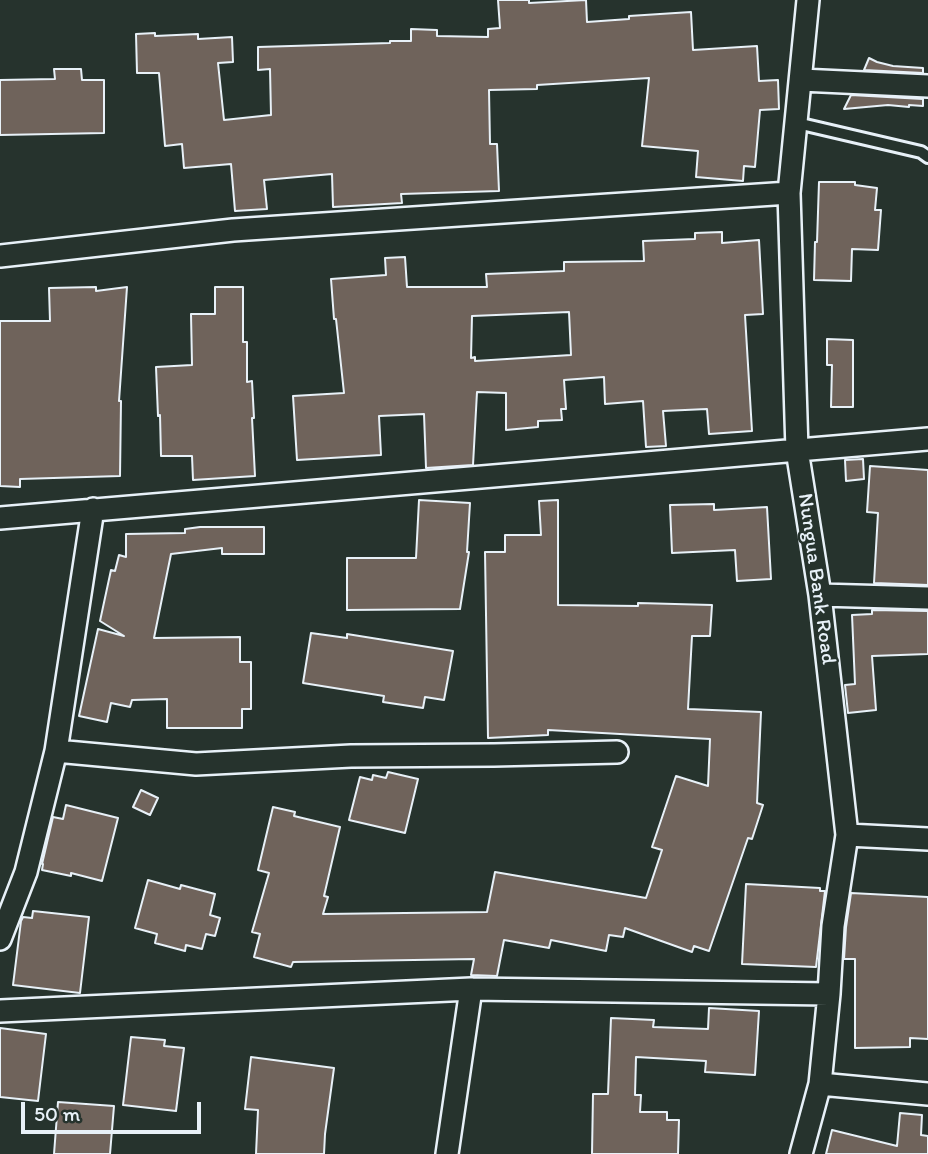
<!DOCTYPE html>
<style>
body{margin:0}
#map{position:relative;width:928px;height:1154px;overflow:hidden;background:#26332d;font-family:Itim,sans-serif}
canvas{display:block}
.scale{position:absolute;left:21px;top:1102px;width:180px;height:32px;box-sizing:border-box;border:4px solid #e8f1f8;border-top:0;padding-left:9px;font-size:21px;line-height:24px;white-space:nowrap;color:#e8f1f8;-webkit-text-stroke:5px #26332d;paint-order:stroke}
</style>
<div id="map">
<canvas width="928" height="1154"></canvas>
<div class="scale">50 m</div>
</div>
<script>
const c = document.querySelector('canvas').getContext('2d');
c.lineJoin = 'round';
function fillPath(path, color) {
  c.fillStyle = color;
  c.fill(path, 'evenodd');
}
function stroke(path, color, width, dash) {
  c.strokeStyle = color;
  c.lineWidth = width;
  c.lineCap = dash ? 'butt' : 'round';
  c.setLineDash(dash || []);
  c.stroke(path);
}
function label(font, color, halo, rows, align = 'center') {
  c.font = font + ' Itim,sans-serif';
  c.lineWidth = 5;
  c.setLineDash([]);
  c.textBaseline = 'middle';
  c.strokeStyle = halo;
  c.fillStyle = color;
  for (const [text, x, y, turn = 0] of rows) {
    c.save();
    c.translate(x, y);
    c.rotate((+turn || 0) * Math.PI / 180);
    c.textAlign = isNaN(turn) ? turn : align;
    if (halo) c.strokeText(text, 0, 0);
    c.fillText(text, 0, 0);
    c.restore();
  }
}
const building = new Path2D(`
 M498 0H529V3L586 0 587 22 629 19V16L691 12 693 50 757 46 759 81 778 80 779 109 760 110 755 167 744 166 743 181 696 177 698 151 642 146 649 78 537 85V89L489 90 490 144H497L499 191 401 194 402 203 333 207 332 174 264 180 267 209 235 211 231 164 184 168 182 144 165 146 159 73H137L136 34 155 33V36L198 34V39L232 37 233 62 218 63 224 120 271 115 270 69 258 70V47L390 43V41H411V29L437 30V36L488 37V29L500 28Z
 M869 58 877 62 893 66 923 68V73L864 70Z
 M54 69H81L82 80H104V133L0 135V80L55 79Z
 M851 95 923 99V106L909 105V107L888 105 844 109Z
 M819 182H855V185L877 188 875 210H881L878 250 852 249 851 281 814 280 815 242H817Z
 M722 232V243L759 240 763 314 745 315 752 431 709 434 707 409 663 411 666 446 646 447 643 401 605 404 604 377 564 380 566 409H561L562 420 538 421V427L506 430V393L477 392 473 465 426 468 424 414 379 416 381 455 297 460 293 396 344 393 336 319H334L331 279 386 275 385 258 405 257 407 287H487L486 274 564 271V262L644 261 643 241 695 239V233ZM569 312 571 355 475 361V357L471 358 472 316Z
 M96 287V291L127 287 119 401H121L120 476 20 479V487L0 486V321H50L49 288Z
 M215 287H243V342H247V382L252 381 254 418H252L255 476 193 480 192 456H161L160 415 158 416 156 367 192 365 191 314H215Z
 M827 339 853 340V407H831L832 365H827Z
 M863 459 864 479 846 481 845 460Z
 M870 466 928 470V585L874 583 878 513 867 512Z
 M419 500 470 503 467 552H469L460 609 347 610V558H416Z
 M558 500V605L638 606V603L712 605 710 636H692L688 709 761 712 757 803 763 805 752 839 748 838 709 951 694 946 692 952 625 928 623 937 609 935 606 951 551 940 549 948 504 940 497 976 471 975 474 959 293 962 291 967 254 957 260 934 252 932 269 873 258 870 273 807 295 812 294 816 340 827 324 896 328 897 323 914 487 912 495 872 646 898 662 850 652 847 676 776 708 786 710 739 548 730V735L488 738 485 552H505V535H541L539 501Z
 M714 504V510L767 507 771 579 737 581 735 550 672 553 670 505Z
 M200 527H264V554H222V548L171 554 154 638 240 637V662H251V709H242V728H167V699L132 700 130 707 111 703 107 722 79 716 98 629 124 636 100 621 111 570 115 571 119 555 126 557V534L185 533V529Z
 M872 610 928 611V654L872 656 876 710 848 713 845 685 855 684 852 615 872 614Z
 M311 633 347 638V634L453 651 444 700 425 697 423 708 383 702 384 696 303 683Z
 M388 772 418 779 405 833 349 820 360 777 372 780 373 775 386 778Z
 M141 790 158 798 150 815 133 807Z
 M66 805 118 818 102 881 71 873V876L42 870 43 864H42L53 817 63 819Z
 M148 880 180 889 181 885 215 894 210 915 220 918 215 936 206 934 202 949 186 945 185 951 155 943 157 934 135 928Z
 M746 884 820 888V891H825L816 967 742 964Z
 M851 893 928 897V1039L910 1038V1047L855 1048V959H844L846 927Z
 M33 911 89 917 80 993 13 985 21 921 23 917 32 918Z
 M709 1008 759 1011 755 1075 705 1072 706 1061 636 1057 635 1095H641L640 1112H667V1120H679L678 1154H592L593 1094H608L611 1018 654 1020 653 1027 708 1029Z
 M0 1028 46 1034 38 1101 0 1097Z
 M131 1037 165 1040 164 1046 184 1048 176 1111 123 1105Z
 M251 1057 334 1068 325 1134 324 1154H256L258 1110 245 1109Z
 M58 1102 114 1106 110 1154H54Z
 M900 1113 922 1115 921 1135 928 1136V1154H826L832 1130 897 1146Z`);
fillPath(building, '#6f635b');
stroke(building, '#e8f1f8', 2);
const service = new Path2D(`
 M797 123 921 152 928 157`);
const minor = new Path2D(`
 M801 80 928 86
 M0 256 233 230 789 193
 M0 518 928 439
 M820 595 928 598
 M56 751 196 764 351 756 494 755 617 752
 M847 835 928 839
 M0 939 26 872 56 751 93 509
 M0 1011 471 989 829 994
 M820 1084 928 1094
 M447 1154 471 989
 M801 1154 820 1084 829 994 833 926 847 835 820 595 797 450 789 193 808 0`);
stroke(service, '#e8f1f8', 16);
stroke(minor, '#e8f1f8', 26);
stroke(service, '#26332d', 10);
stroke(minor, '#26332d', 21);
label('21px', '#e8f1f8', '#26332d', [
 ["Nungua Bank Road",816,579,82]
]);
</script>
